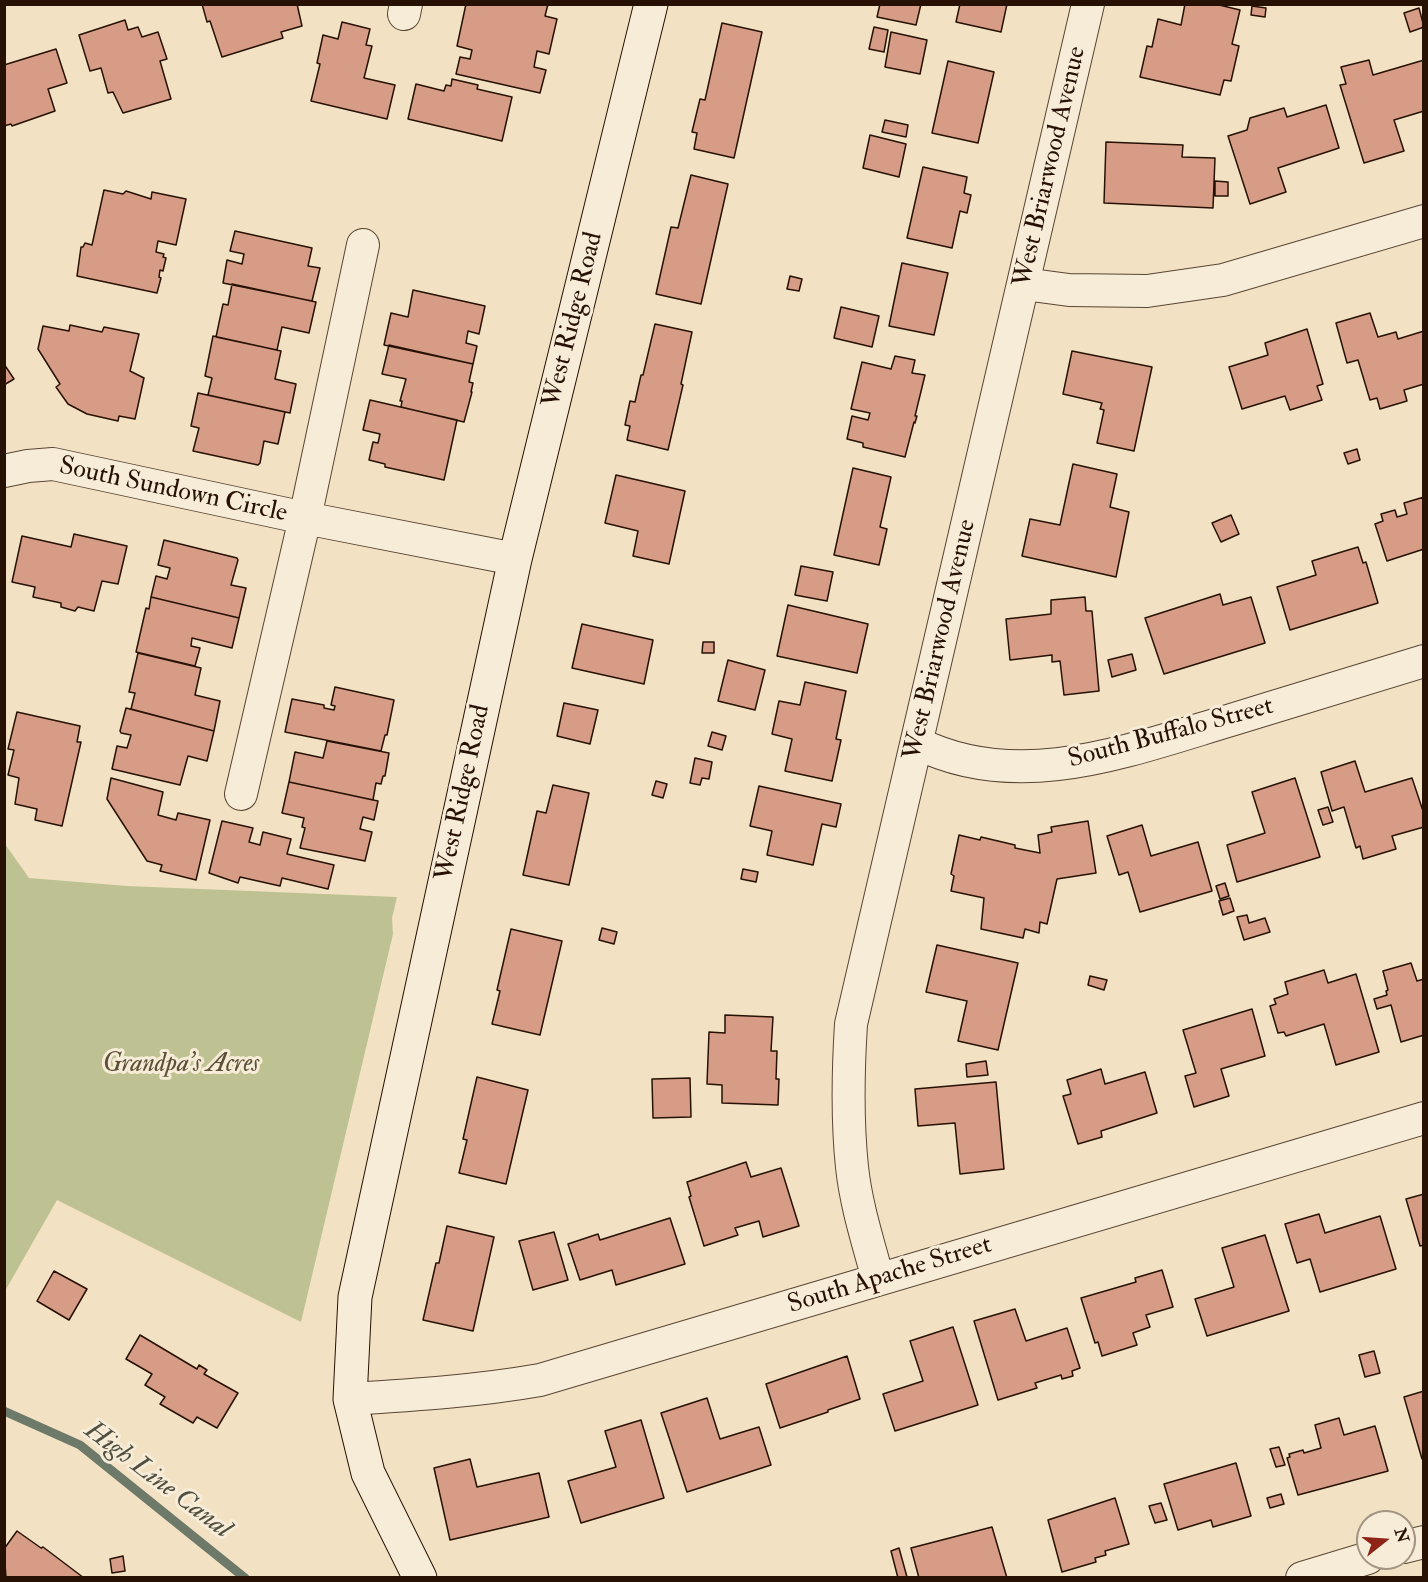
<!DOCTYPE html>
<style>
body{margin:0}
#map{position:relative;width:1428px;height:1582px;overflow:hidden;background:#f2e2c3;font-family:"IM FELL Double Pica",serif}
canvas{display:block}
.frame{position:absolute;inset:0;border:6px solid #261104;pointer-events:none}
.north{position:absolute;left:1356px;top:1510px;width:60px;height:60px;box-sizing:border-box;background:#f7ecd8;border:2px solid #a39483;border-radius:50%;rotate:73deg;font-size:16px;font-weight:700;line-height:24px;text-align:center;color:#261104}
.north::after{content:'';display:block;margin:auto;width:21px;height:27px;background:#8f2418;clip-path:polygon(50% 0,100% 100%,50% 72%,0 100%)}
</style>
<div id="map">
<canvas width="1428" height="1582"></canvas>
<div class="frame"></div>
<div class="north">N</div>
</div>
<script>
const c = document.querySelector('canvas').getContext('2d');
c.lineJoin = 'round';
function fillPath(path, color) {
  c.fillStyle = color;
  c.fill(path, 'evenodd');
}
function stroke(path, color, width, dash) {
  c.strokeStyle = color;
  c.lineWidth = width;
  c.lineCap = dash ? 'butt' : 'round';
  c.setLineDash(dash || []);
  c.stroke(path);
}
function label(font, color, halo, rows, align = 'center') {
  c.font = font + ' "IM FELL Double Pica",serif';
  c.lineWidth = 6;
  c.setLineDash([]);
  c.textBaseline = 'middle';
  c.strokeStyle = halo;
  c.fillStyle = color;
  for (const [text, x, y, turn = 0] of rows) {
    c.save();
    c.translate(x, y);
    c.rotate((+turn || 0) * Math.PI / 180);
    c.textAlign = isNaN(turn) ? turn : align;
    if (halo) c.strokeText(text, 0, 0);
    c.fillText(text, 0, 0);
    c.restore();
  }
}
fillPath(new Path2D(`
 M5 844 29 878 127 886 397 897 392 918 393 934 301 1322 57 1200 5 1291Z`), '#bec292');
stroke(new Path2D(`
 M4 1411 80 1445 245 1578`), '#6d7969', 9);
const building = new Path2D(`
 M202 4H297L302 26 281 32 283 38 222 57 210 21 207 22Z
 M466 4H548L545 16 557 19 549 54 537 51 534 67 546 70 540 93 456 74 460 57 470 59 472 50 457 46Z
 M880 4H921L916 25 877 17Z
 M960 4H1007L1001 32 956 22Z
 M1185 4H1215L1240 10 1232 44 1239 46 1231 81 1224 80 1220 95 1140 77 1147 46 1152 47 1158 19 1181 25Z
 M1252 6 1266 8 1265 17 1251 15Z
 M1419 8 1424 27 1410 32 1404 13Z
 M125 20 128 30 138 27 142 37 158 32 167 59 160 61 171 99 123 113 113 92 108 93 101 68 90 71 79 35Z
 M342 22 370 29 366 45 372 46 364 78 395 85 387 119 311 101 320 64 317 63 323 35 338 39Z
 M722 23 762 32 734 158 694 149 697 133 692 132 700 99 705 100Z
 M874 27 888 30 884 52 869 49Z
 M891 32 927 40 920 74 885 67Z
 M56 49 67 83 48 89 55 111 12 126 11 124 4 126V65Z
 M1369 60 1373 75 1424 60V111L1394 120 1404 151 1364 163 1340 85 1346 84 1341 67Z
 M948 61 994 72 978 143 932 133Z
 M452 79 478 85 477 89 512 97 502 141 408 119 416 84 444 91 446 85 451 86Z
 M1326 105 1339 148 1278 168 1286 192 1250 204 1228 136 1247 130 1250 118 1284 108 1287 117Z
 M885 120 908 125 906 137 882 132Z
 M870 135 906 144 899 177 863 168Z
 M1106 142 1183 145 1182 157 1215 158 1213 208 1104 203Z
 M923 167 967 177 964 193 971 195 967 213 960 211 952 248 907 238Z
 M691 175 728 184 701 304 656 294 671 227 678 228Z
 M1215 181 1228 182V196H1215Z
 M104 190 123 194 126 191 151 199 152 192 186 199 176 245 158 241 156 252 164 254 163 257 166 258 163 271 160 270 159 277 161 278 157 293 77 276 81 247H83L85 243 92 245Z
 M235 231 312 248 308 266 320 268 312 301 223 283 227 260 242 264 244 254 230 251Z
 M902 263 948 273 934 335 889 326Z
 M790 276 802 279 799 291 787 289Z
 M232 284 316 302 309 333 282 327 277 350 216 337 223 304 228 305Z
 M413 290 485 306 479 334 468 331 466 343 477 346 473 364 384 345 391 313 408 317Z
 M841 307 879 316 872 347 834 338Z
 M1370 313 1378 337 1396 332 1398 339 1424 331V384L1404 390 1407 401 1380 409 1377 398 1370 400 1358 360 1347 363 1336 323Z
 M655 324 692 332 681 384 683 385 668 450 627 440 630 426 625 425 630 401 635 402 641 375H643Z
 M70 325 102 332 104 327 139 334 130 371 144 378 135 419 119 416 118 421 87 414 68 404 56 387 60 384 38 349 43 326 69 331Z
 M1307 329 1323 384 1317 386 1322 400 1290 410 1285 396 1242 409 1229 367 1268 355 1265 343Z
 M213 336 281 351 275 379 296 384 290 413 208 395 212 378 205 376Z
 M389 345 473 364 469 382 473 383 471 392H472L464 422 401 407 402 401H400L406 379 382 374Z
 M1072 351 1152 367 1134 451 1097 443 1104 410 1100 409 1102 403 1063 394Z
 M895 356 915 360 912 373 925 375 915 416H917L915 423 914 422 905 457 863 447V443L847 439 852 416 868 420 870 413 851 409 862 362 891 369Z
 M4 364 14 379 4 385Z
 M198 393 285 412 278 444 264 441 260 463 258 465 193 451 199 428 191 426Z
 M370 400 457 420 444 480 385 467V464L369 460 373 442 378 443 380 434 363 430Z
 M1357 449 1360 460 1348 464 1344 453Z
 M1073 464 1117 474 1110 507 1129 512 1116 577 1022 556 1030 519 1060 525Z
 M853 468 891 477 880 527 887 529 879 565 834 555Z
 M616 475 685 491 669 564 633 556 638 531 605 523Z
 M1424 497V549L1387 561 1375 524 1383 521 1381 514 1395 510 1397 517 1407 514 1404 503Z
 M1231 515 1239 534 1221 542 1212 523Z
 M74 534 127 546 118 584 102 581 94 611 78 607 75 611 61 607V603L33 597 35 587 12 582 22 536 71 547Z
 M164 540 237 558 238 560 231 585 246 588 239 618 151 597 156 576 167 579 170 568 158 565Z
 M1358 547 1363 563 1366 562 1378 603 1290 630 1277 587 1316 575 1312 561Z
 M801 566 833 572 827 601 795 595Z
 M1220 594 1223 605 1251 597 1265 643 1164 674 1145 618Z
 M151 597 239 618 232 648 192 638 191 646 200 648 195 666 136 652 146 608 149 609Z
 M1085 597 1086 611H1092L1099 691 1064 695 1060 661 1052 662V655L1010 660 1006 619 1051 614V600Z
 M788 605 868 624 857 673 777 656Z
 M582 624 653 640 644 684 572 668Z
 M703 642H714V653H702Z
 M138 653 201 668 195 695 220 701 214 731 131 709 135 693 129 692Z
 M1132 654 1136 670 1112 677 1108 660Z
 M728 660 765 670 755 710 718 701Z
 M805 682 846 691 836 739 841 740 832 781 785 771 792 739 772 734 779 701 800 705Z
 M335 687 394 700 387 735H385L381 751 285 732 292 699 324 705V708L334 710 335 706 331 705Z
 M564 703 598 710 590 744 557 736Z
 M126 708 214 731 207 761 188 756 180 785 112 769 117 746 127 748 131 735 121 733 120 731Z
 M17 712 80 726 77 742H81L62 826 35 820 37 809 15 804 19 778 8 775 14 750 8 749Z
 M712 732 726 736 722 750 708 746Z
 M327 741 389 753 385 776H383L381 784 376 783 373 800 289 782 295 752 323 758Z
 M695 758 712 762 709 779 702 778 700 785 690 783Z
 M1355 761 1365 792 1412 778 1424 814V827L1392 836 1396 849 1363 859 1360 846 1356 848 1344 807 1332 811 1321 772Z
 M111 778 163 792 158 815 176 820 178 813 210 820 196 880 160 871 162 865 147 861 107 799Z
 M1295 778 1320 857 1237 882 1227 845 1265 833 1252 792Z
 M656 781 667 784 663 798 652 795Z
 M289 782 378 801 374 820 363 817 360 829 372 832 365 861 300 848 305 828 302 827 304 818 282 813Z
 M553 785 589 793 569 885 523 875 537 811 546 813Z
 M759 786 841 804 836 827 822 824 813 865 767 855 772 831 750 826Z
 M1328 807 1333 822 1323 825 1318 810Z
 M222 821 253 828 249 842 260 845 263 832 291 839 287 854 334 865 328 889 282 878 280 886 240 877 238 883 209 873Z
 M1088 821 1096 873 1057 879 1047 924 1040 922 1039 933 1025 929 1023 938 981 929 984 898 951 891 954 876 951 874 959 835 980 840 981 837 1015 845V848L1040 853 1038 835 1052 832 1051 827Z
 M1142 825 1151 856 1198 842 1212 891 1140 912 1128 872 1119 875 1107 836Z
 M743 869 758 872 756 882 741 879Z
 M1225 883 1229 896 1220 899 1216 886Z
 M1230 898 1234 911 1223 915 1219 901Z
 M1247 915 1249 923 1265 918 1270 932 1244 940 1237 917Z
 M602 928 617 932 614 944 599 940Z
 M511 929 562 941 540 1035 492 1024 500 991 497 990Z
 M937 945 1018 963 998 1050 958 1041 967 1001 926 992Z
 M1411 963 1417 981 1424 979V1035L1401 1042 1391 1005 1377 1009 1374 999 1387 995 1386 991 1388 990 1383 971Z
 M1324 970 1328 983 1356 974 1379 1052 1336 1065 1324 1024 1286 1036 1284 1032 1278 1033 1270 1006 1276 1004 1274 999 1288 994 1285 982Z
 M1090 976 1107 980 1104 990 1088 985Z
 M1252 1009 1265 1056 1221 1069 1229 1096 1194 1107 1185 1076 1196 1073 1183 1030Z
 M725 1015 773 1017 771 1051H777L776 1079H779L778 1105 722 1103V1085L707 1084 709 1032 725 1033Z
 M986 1061 988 1075 967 1077 966 1064Z
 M1101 1069 1105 1084 1145 1072 1157 1113 1101 1131 1102 1137 1078 1144 1063 1096 1071 1094 1067 1080Z
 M477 1077 528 1090 506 1184 459 1173 467 1140 463 1139Z
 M690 1078 691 1117 653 1118 652 1079Z
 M996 1082 1004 1169 960 1174 955 1123 918 1126 915 1089Z
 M746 1162 751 1177 781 1168 799 1226 763 1237 759 1221 735 1228 738 1235 704 1246 689 1197 691 1196 687 1182Z
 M1424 1194V1245L1420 1246 1406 1199Z
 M1319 1214 1325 1233 1380 1216 1396 1269 1320 1292 1310 1259 1297 1263 1285 1224Z
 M670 1218 685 1264 616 1285 612 1270 580 1280 568 1244 598 1234 600 1240Z
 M447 1226 494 1237 473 1331 423 1320 436 1263H439Z
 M554 1232 568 1280 533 1290 519 1241Z
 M1265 1235 1289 1311 1207 1336 1195 1299 1234 1287 1222 1248Z
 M1162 1270 1173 1307 1146 1315 1150 1327 1133 1333 1137 1345 1102 1356 1098 1342 1095 1343 1081 1298 1136 1282 1135 1278Z
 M54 1271 87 1289 69 1320 37 1301Z
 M1015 1309 1026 1341 1067 1328 1080 1368 1072 1371 1073 1376 1062 1379 1061 1375 1035 1383 1037 1388 998 1400 974 1321Z
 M953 1327 978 1405 895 1431 883 1394 923 1381 910 1341Z
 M140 1335 197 1369 199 1365 207 1370 204 1374 238 1393 217 1428 197 1417 193 1423 160 1404 165 1397 145 1385 152 1374 126 1359Z
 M1374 1351 1380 1373 1365 1377 1359 1355Z
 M847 1356 860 1399 828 1410V1412L780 1428 766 1384Z
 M1424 1391V1458L1422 1459 1404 1397Z
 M707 1398 720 1439 759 1427 771 1465 687 1492 661 1413Z
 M1339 1418 1344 1435 1375 1426 1388 1471 1298 1495 1287 1458 1290 1457 1289 1454 1303 1450 1304 1453 1321 1448 1315 1425Z
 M641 1420 664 1498 581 1523 568 1481 616 1467 605 1431Z
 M1279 1447 1285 1465 1276 1467 1270 1449Z
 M470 1459 477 1487 539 1473 549 1517 450 1540 434 1468Z
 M1236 1463 1251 1516 1213 1527 1211 1520 1178 1530 1164 1484Z
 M1281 1494 1284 1504 1270 1508 1267 1498Z
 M1115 1498 1129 1544 1105 1551 1106 1555 1095 1558 1096 1562 1062 1572 1048 1520Z
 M1161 1503 1167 1520 1155 1523 1149 1506Z
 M992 1527 1007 1578H919L911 1548Z
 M17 1531 41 1548 43 1547 84 1578H6L4 1549Z
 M899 1548 907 1577 903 1578H898L891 1551Z
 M123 1556 125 1571 112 1573 110 1559Z`);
fillPath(building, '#d79c85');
stroke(building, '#261104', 1.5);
const street = new Path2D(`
 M404 14 406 4
 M1024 284 1069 290 1147 291 1223 280 1424 221
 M4 471 28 466 53 464 305 518 515 559
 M917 743C1019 794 1130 750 1231 720 1295 700 1359 681 1424 661
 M241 794 305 518 363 245
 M878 1279C868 1242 856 1205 852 1167 847 1120 848 1072 851 1024L1088 4
 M350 1399C414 1395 477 1391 540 1380L1424 1118
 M1404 1547 1424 1542
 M1302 1578 1368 1558`);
const secondary = new Path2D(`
 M420 1578 368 1473 350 1399 355 1297 515 559 651 4`);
stroke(street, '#594534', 34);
stroke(secondary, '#261104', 35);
stroke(street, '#f7ecd8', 32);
stroke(secondary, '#f7ecd8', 33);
label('26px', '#261104', '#f7ecd8', [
 ["West Briarwood Avenue",1051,167,-77],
 ["West Ridge Road",574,320,-76],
 ["South Sundown Circle",173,491,12],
 ["West Briarwood Avenue",941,640,-77],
 ["South Buffalo Street",1171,734,-15],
 ["West Ridge Road",464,793,-78],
 ["South Apache Street",890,1276,-17]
]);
label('italic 26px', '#5b4f36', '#f7ecd8', [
 ["Grandpa's Acres",181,1065]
]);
label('italic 27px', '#4f4e3f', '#f7ecd8', [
 ["High Line Canal",157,1481,37]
]);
</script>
